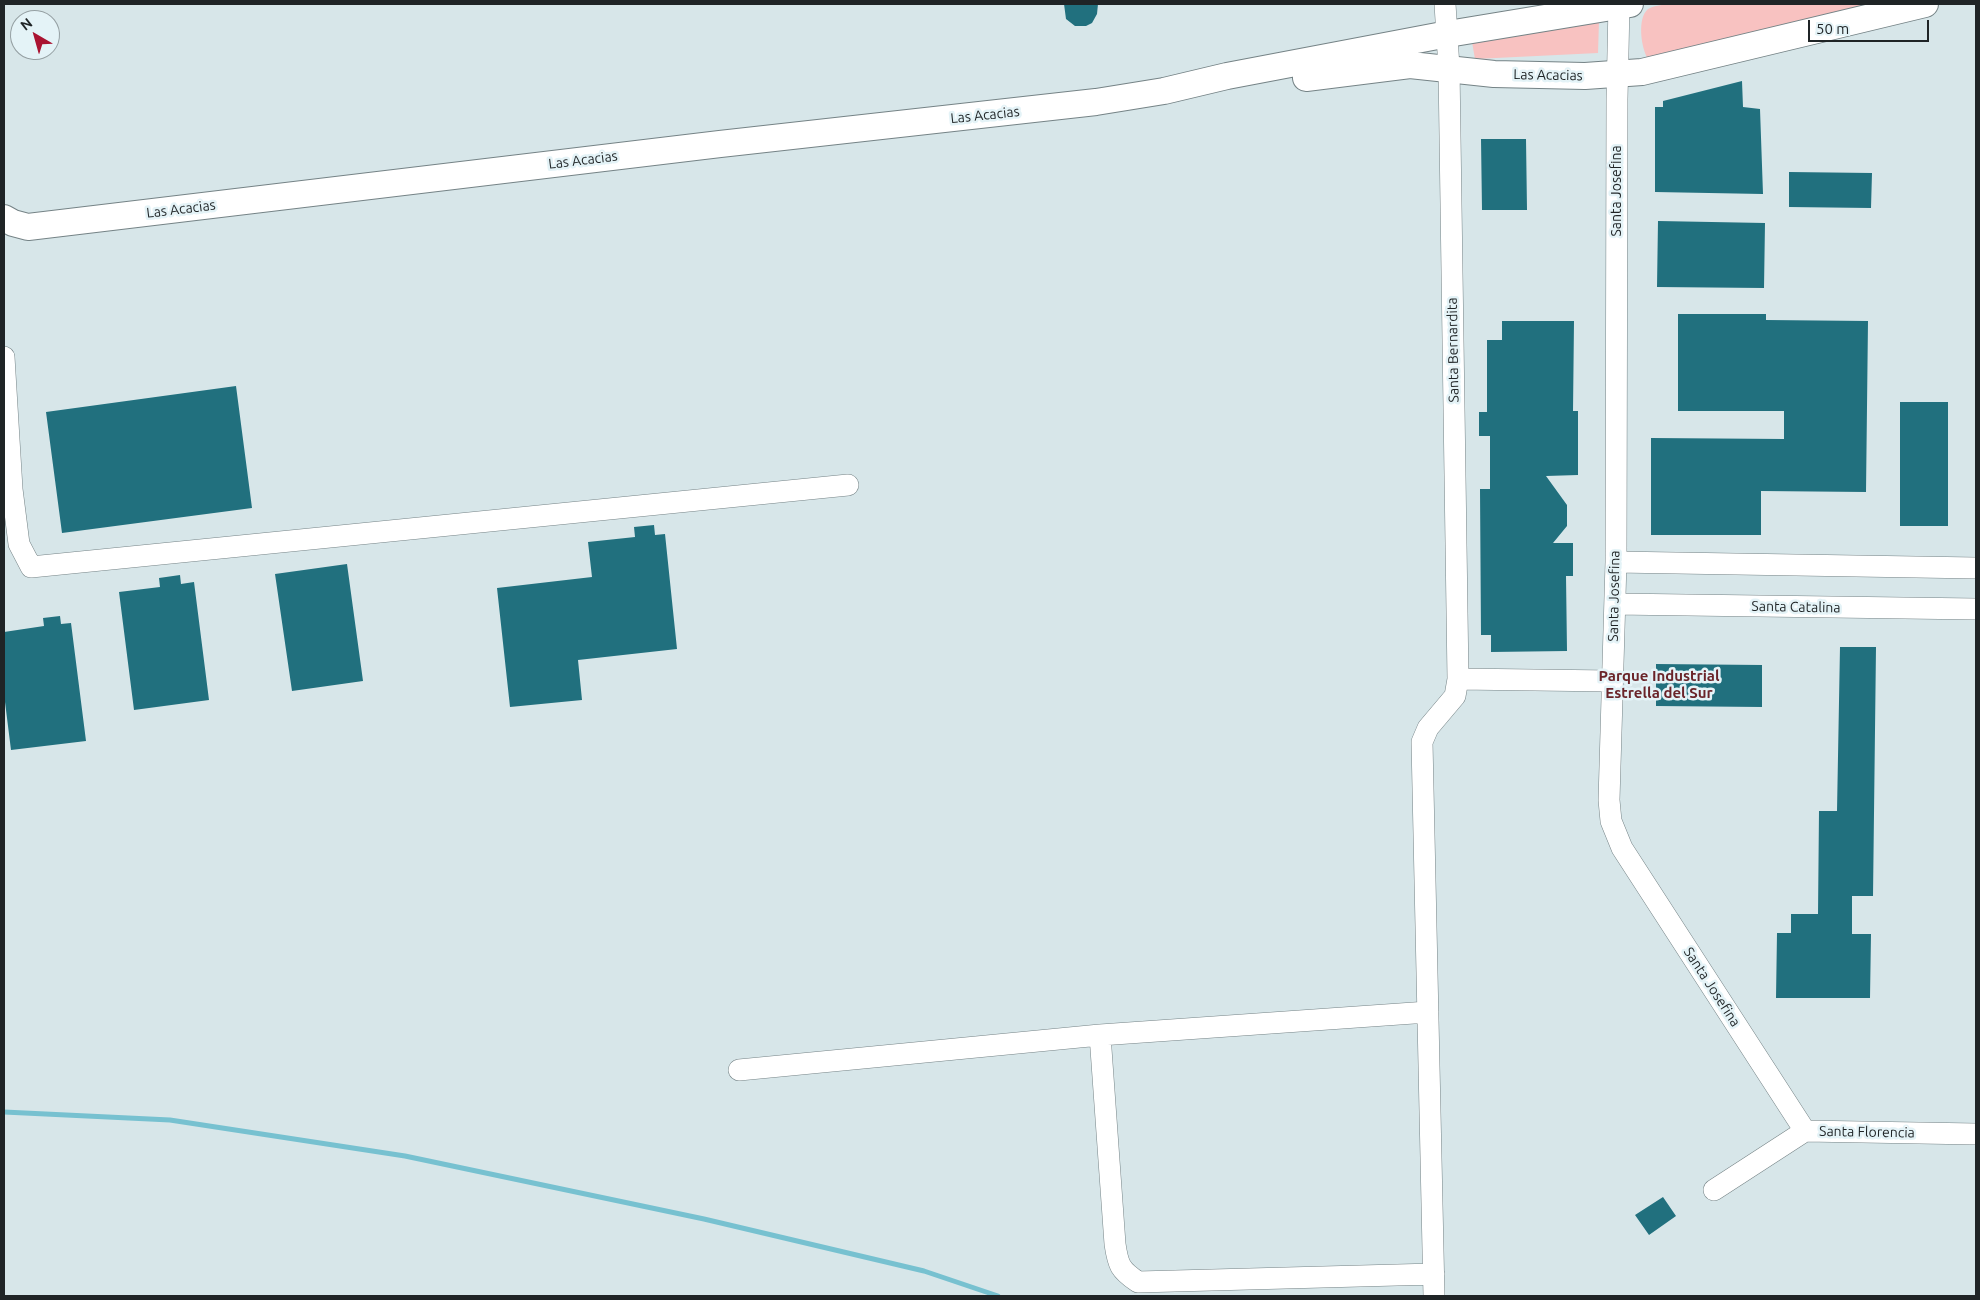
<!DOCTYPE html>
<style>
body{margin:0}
#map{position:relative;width:1980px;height:1300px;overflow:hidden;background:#d7e6e9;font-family:Ubuntu,sans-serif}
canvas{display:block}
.frame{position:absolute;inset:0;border:5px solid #1f2426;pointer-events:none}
.north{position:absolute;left:10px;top:10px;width:50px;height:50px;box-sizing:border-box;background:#e4f3f7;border:1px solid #95a0a3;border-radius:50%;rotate:322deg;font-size:14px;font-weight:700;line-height:20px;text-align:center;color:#1f2426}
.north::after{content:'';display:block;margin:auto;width:18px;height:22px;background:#aa1331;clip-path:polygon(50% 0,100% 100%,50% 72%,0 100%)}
.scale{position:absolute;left:1808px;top:20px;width:121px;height:22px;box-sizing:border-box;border:2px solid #1f2426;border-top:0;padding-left:6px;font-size:15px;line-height:18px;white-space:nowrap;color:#1f2426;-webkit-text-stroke:4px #e4f3f7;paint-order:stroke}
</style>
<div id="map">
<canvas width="1980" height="1300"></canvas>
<div class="frame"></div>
<div class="north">N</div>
<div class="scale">50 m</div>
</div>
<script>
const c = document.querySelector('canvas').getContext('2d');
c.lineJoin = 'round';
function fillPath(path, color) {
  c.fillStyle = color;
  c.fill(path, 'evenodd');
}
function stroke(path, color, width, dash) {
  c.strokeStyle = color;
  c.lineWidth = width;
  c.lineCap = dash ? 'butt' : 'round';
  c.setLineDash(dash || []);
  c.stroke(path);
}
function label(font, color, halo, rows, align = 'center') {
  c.font = font + ' Ubuntu,sans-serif';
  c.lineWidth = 5;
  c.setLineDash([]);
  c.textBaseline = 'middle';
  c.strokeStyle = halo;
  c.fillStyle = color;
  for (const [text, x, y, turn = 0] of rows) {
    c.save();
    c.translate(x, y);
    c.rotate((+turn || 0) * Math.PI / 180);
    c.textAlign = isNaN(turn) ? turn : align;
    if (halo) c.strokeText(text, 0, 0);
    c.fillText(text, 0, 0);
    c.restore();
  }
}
fillPath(new Path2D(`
 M1668 4H1878L1648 59C1641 48 1637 18 1648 9 1653 6 1662 5 1668 4Z
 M1599 21 1598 53 1475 59 1472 42Z`), '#f8c2c1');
stroke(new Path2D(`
 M4 1112 170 1120 405 1156 704 1219 924 1271 998 1296`), '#77c1d0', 5);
fillPath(new Path2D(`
 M1064 4H1098L1097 14 1092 23 1086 26H1075L1066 19Z
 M1742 81 1743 107 1760 109 1763 194 1655 192V107H1663V101Z
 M1481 139H1526L1527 210H1482Z
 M1789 172 1872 173 1871 208 1789 207Z
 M1658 221 1765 223 1764 288 1657 287Z
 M1678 314H1766V320L1868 321 1866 492 1761 491V535H1651V438L1784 439V411H1678Z
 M1502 321H1574L1573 411H1578V475L1546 476 1567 505V526L1553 543H1573V576H1566L1567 651 1491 652V635H1481L1480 489H1490V436H1479V412H1487V340H1502Z
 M236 386 252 508 62 533 46 412Z
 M1900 402H1948V526H1900Z
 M654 525 655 535 665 534 677 649 578 660 582 700 510 707 497 588 592 577 588 542 635 537 634 527Z
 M347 564 363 681 292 691 275 574Z
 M180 575 181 584 194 582 209 700 134 710 119 592 160 587 159 578Z
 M60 616 61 624 71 623 86 741 11 750 4 694V632L44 626 43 618Z
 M1840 647H1876L1873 896H1852V934H1871L1870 998H1776L1777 933H1791V914H1818L1819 811H1837Z
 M1656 664 1762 665V707L1656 706Z
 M1663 1197 1676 1216 1649 1235 1635 1215Z`), '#21707e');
const minor = new Path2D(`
 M1619 4 1617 99 1616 562 1609 800 1611 821 1622 848 1805 1131
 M4 357 12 489 4 494
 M12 489 19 544 31 567 848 485
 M1616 562 1976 568
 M1615 604 1976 609
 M1458 679 1611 681
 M1100 1035 1115 1244C1118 1265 1120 1270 1138 1282L1434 1274
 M739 1070 1100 1035 1428 1012
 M1714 1190 1805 1131 1976 1134
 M1434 1296 1422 742 1428 728 1455 696 1458 679 1449 68 1445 4`);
const major = new Path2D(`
 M1306 78 1410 65 1494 74 1585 76 1642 72 1925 4
 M4 218 13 223 28 227 720 144 1096 102 1164 91 1227 76 1448 34 1630 4`);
stroke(minor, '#758386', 22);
stroke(major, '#758386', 28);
stroke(minor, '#fff', 21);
stroke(major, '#fff', 26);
label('14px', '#1f2426', '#e4f3f7', [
 ["Las Acacias",1548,75,1],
 ["Las Acacias",985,115,-6],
 ["Las Acacias",583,160,-7],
 ["Santa Josefina",1616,191,-90],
 ["Las Acacias",181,209,-7],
 ["Santa Bernardita",1453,350,-91],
 ["Santa Josefina",1614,596,-89],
 ["Santa Catalina",1796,607,1],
 ["Santa Josefina",1712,987,57],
 ["Santa Florencia",1867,1132,1]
]);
label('bold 15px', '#6a2429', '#e4f3f7', [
 ["Parque Industrial",1659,676],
 ["Estrella del Sur",1659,693]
]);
</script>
